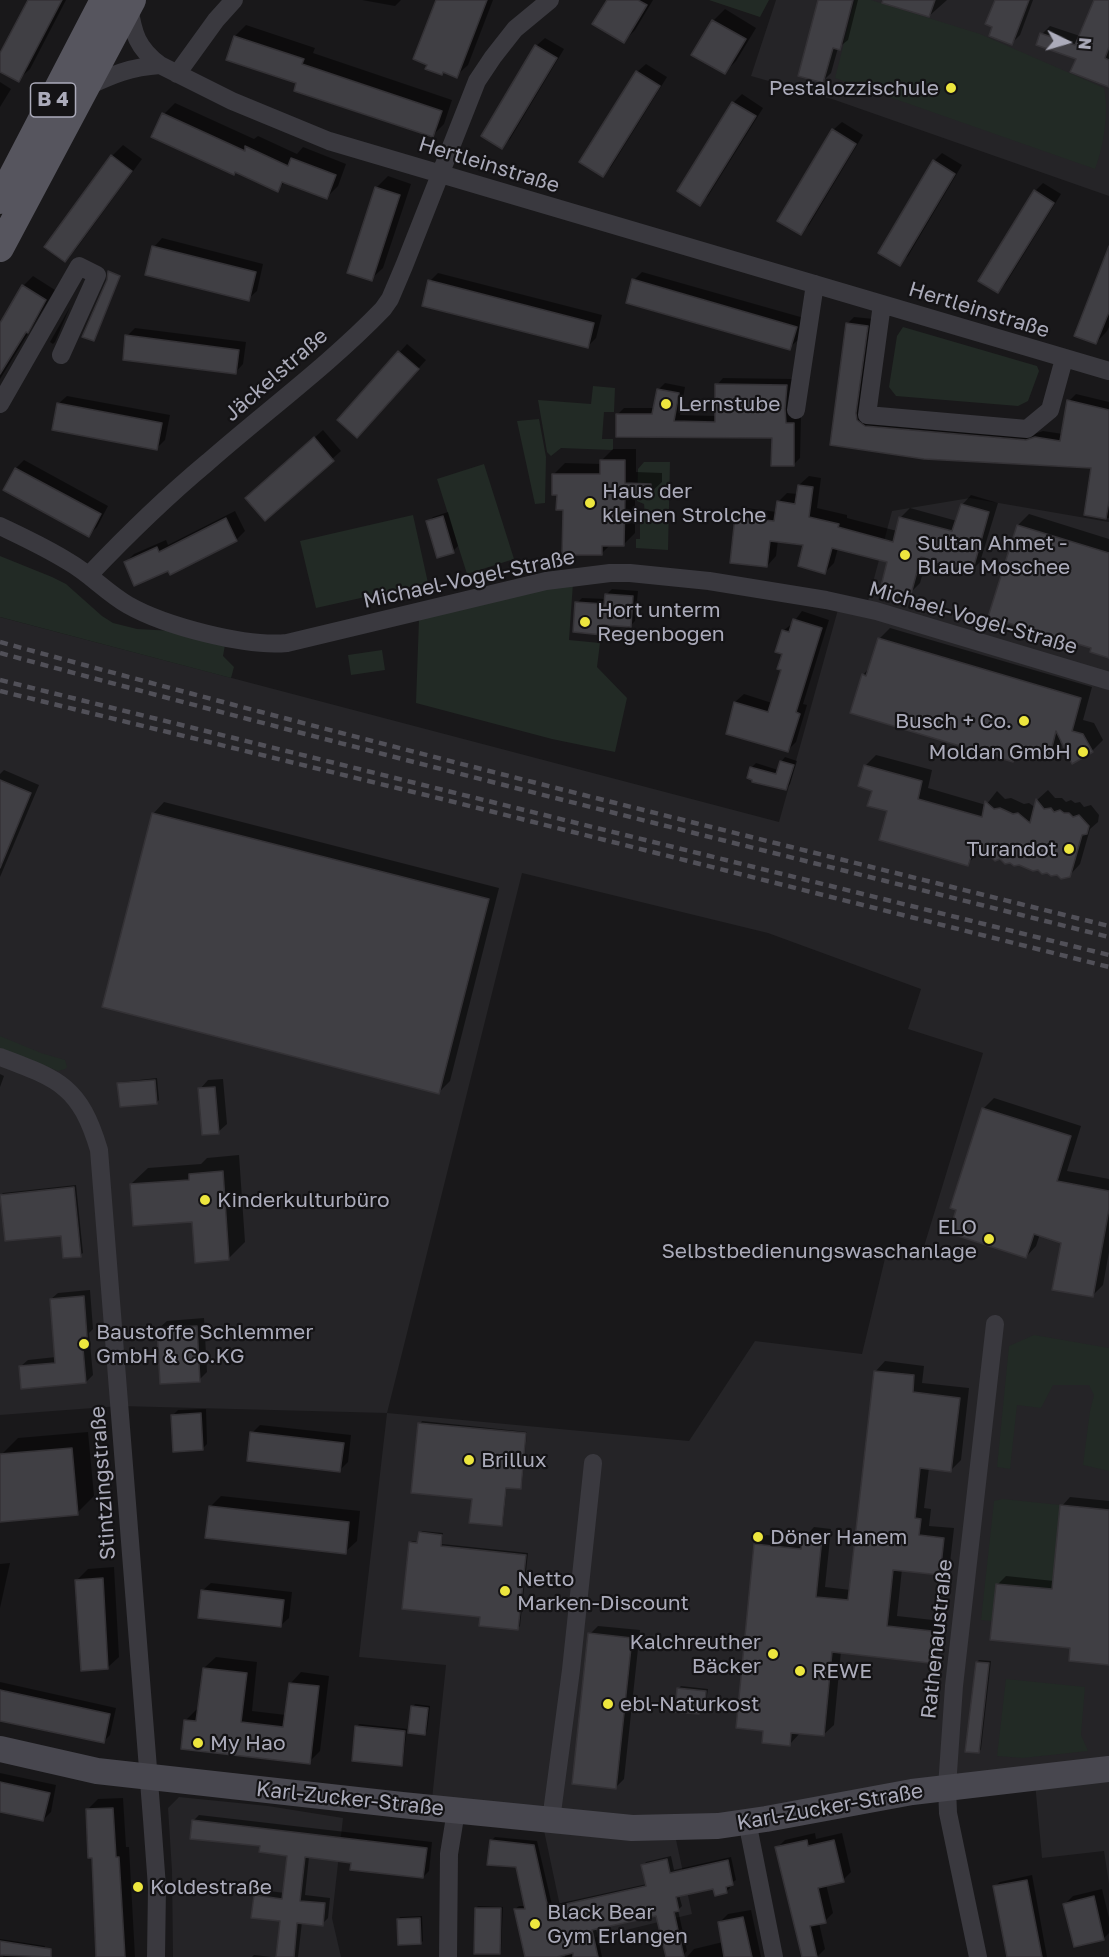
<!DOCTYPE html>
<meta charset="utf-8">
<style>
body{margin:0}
#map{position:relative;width:1109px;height:1957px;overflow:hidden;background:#19181a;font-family:"Golos Text",sans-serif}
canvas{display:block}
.north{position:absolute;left:1037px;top:12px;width:60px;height:60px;-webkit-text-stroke:4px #141315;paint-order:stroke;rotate:95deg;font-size:16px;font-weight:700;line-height:24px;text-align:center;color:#ababba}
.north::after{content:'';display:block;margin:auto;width:21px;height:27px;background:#ababba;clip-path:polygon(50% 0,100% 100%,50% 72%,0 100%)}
</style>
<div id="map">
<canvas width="1109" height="1957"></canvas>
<div class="north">N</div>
</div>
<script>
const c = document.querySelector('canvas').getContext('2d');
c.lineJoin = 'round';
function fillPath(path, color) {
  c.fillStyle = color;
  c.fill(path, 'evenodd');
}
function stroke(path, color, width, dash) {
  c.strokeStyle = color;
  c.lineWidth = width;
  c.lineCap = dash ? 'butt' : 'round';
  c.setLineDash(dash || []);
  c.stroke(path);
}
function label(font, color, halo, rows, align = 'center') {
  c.font = font + ' "Golos Text",sans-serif';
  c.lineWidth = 4.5;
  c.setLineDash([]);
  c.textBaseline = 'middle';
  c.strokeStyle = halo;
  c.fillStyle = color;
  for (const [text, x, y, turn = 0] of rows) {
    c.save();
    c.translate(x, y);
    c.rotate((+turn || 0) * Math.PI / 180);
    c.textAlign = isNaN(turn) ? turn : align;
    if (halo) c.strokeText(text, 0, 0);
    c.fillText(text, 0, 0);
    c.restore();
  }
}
fillPath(new Path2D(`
 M776 0H1109V196L835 100 751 76Z
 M970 498 1109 522V1884L1104 1851 1042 1858 1034 1772 675 1835 692 1914 568 1944 542 1821 431 1809 446 1665 359 1657 387 1413 120 1406 0 1415V617L779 822 842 595 868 601 892 511ZM522 873 768 933 921 989 908 1029 983 1053 922 1253 887 1250 862 1354 755 1341 689 1441 387 1413Z
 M179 1797 268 1806 343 1818 332 1918 341 1957H173L172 1871 168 1808Z`), '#252427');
fillPath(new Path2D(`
 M709 0H769L760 17Z
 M855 0H871L980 34 1104 88C1109 111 1104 146 1095 169L835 78Z
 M903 327 1037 366 1039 371 1028 401 1018 406 896 396 889 387 897 336Z
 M593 386 615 388 614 412H604L602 439H613V450L561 448 551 456 547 452 538 400 591 404Z
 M539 419 546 457 545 503 535 504 517 421Z
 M644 462H670L668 550 636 548V539H640V519C644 514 645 511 644 504L637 501 638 469Z
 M484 464 514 559 467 574 437 479Z
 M413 515 428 583 316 608 300 541Z
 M0 556 52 577 66 584 102 616 113 623 137 629 174 631 225 645 223 656 234 667 231 678 0 617Z
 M573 583 569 640 600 643 597 667 627 698 615 752 552 739 416 703 419 619Z
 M382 650 385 670 351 675 348 655Z
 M0 1036 41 1053 65 1060 67 1067 65 1069 58 1071 0 1048Z
 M1034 1335 1109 1348V1471L1083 1465 1090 1411 1094 1395 1089 1385H1053L1041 1408 1017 1405 1010 1469 997 1467 1009 1346Z
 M1003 1499 1060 1505 1052 1589 996 1584 992 1621 981 1620 994 1501Z
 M1006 1679 1085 1687 1081 1735 1088 1751 1023 1758 997 1756Z`), '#222a25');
fillPath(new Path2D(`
 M30 0H66L30 69 18 80 0 70V57Z
 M362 0H401L395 6Z
 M438 0H493L468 65 456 76Z
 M609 0H653L635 30 624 41Z
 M820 0H858L848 40 838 48 831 73 823 81Z
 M882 0H947L929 16Z
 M996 0H1033L1020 35 1012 43Z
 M1096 0H1109V87L1078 58 1042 34 1050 26 1080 36Z
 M725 9 756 28 736 61 724 73 693 54 713 21Z
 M246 25 315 48 313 53 452 100 444 124 433 135 298 82 235 36Z
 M545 38 564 49 510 139 502 147 536 46Z
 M646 64 667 77 611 167 602 175 637 72Z
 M0 82 11 89 0 107Z
 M742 94 763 108 708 196 700 204 679 191 733 103Z
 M175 103 254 139 258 136 297 154 303 147 346 164 338 186 327 197 285 182 277 190 164 114Z
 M842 122 863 135 809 225 801 233 833 130Z
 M123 145 142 159 76 249 65 260 112 156Z
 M942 153 962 165 908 256 899 264 934 161Z
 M388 176 411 184 383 268 371 279 349 272 377 187Z
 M1043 183 1061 194 1006 283 998 292 1035 191Z
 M162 238 263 264 257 291 248 299 154 247Z
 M1109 251V327L1107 331 1096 343Z
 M642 272 804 318 798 340 789 348 634 280Z
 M438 273 602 315 596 338 587 347 430 281Z
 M33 276 55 290 0 379V324L23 286Z
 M70 307 55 342 53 344 50 342Z
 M854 317 874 319 862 406 1034 434 1043 431 1063 434 1069 401 1076 394 1109 402V518L1085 514 1093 466 831 444 847 324Z
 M135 328 246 342 243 364 235 373 127 336Z
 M407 344 426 360 366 428 339 420Z
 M723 378 793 379 801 417 800 458 793 465 773 437 617 415 624 408H655L658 390 665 383 685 387 680 415 716 416 717 385Z
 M67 396 170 415 165 440 157 448 58 404Z
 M323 430 341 451 265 519 256 490Z
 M613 449H636V472L662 473V482L650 493H635V533L623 545 611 544 601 554 564 509 553 475 565 463 602 464V460Z
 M24 460 108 506 97 527 89 535 5 490 16 468Z
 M809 476 821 478 817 508 847 515V518L897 531 901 517 910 508 957 521 962 505 971 495 998 503 980 562 971 571 927 558 920 583 911 592 889 561 838 548 834 563 825 572 805 544 778 540 776 556 767 566 736 518 746 508 777 512 778 502 787 493 798 494 799 485Z
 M235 511 245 531 236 540 170 573 169 569 126 562 134 554 166 540 168 545Z
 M448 512 458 546 453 551 428 522 433 517Z
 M1029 514 1109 539V657L1093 647 1018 525Z
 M612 589 638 591 635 621 630 626 607 624V628L601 633 577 603 582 598 606 599 607 594Z
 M802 611 829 620 803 704 807 705 796 742 788 750 735 702 744 694 772 703 783 669V631L793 623Z
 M890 628 1092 687 1083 720 1094 723 1103 740 1092 751 1061 739 1060 743 1049 754 1025 747 1013 760 863 675 870 667 879 639Z
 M876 755 932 770 928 788 986 805 997 791 1005 799 1011 798 1024 804 1029 803 1036 808 1037 800 1048 790 1055 798H1062L1066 802 1071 800 1075 803 1080 802 1084 807 1091 805 1099 815 1098 822 1090 829 1080 864 1069 876 991 856 979 851 968 864 889 810 873 790 865 766Z
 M785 757 797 761 790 784 786 789 751 768 756 763 778 770 781 762Z
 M4 770 39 785 0 877V774Z
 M164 802 499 888 450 1081 439 1092 153 814Z
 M0 1074 4 1076 0 1087Z
 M157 1078 159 1100 157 1102 119 1084 121 1082Z
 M223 1079 227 1124 218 1132 200 1089 208 1080Z
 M994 1098 1081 1126 1067 1171 1109 1179V1252L1103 1285 1092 1296 1062 1241 1040 1234 1036 1246 1026 1257 983 1109Z
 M239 1155 245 1242 228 1259 194 1220 131 1184 148 1168 201 1164 207 1158Z
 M76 1185 83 1253 80 1255 62 1234 1 1195 3 1193Z
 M90 1290 93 1329 89 1333 93 1375 86 1382 21 1366 28 1360 56 1357 51 1299 58 1293Z
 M204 1318 207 1372 199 1380 158 1329 167 1321Z
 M885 1361 924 1366 922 1383 969 1388 961 1460 951 1470 929 1468 924 1508 931 1509 929 1526 954 1528 950 1563 940 1573 902 1569 897 1616 942 1621 939 1651 929 1661 841 1651 834 1725 823 1735 800 1733 790 1744 765 1730 756 1545 766 1535 804 1538 814 1527 831 1529 825 1587 851 1590 875 1372Z
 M206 1409 207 1444 202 1449 173 1415 178 1410Z
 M422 1421 527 1432 522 1485 520 1487 507 1486 503 1523 501 1525 473 1498 420 1424Z
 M260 1425 351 1435 348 1462 340 1470 252 1433Z
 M88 1432 94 1496 77 1513 0 1520 1 1455 18 1438Z
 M221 1496 360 1511 357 1541 345 1552 210 1507Z
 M1070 1497 1109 1501V1663L998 1584 1006 1576 1054 1581 1062 1506Z
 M422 1531 443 1533 442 1544 528 1553 520 1626 518 1628 482 1615 410 1543 412 1541 419 1542 420 1533Z
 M10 1563 0 1608V1564Z
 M114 1567 119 1657 107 1668 77 1580 88 1569Z
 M211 1583 292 1592 289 1618 280 1626 202 1591Z
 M598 1626 640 1630 624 1779 615 1788 590 1634Z
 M216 1657 257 1662 252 1711 286 1715 290 1684 301 1672 329 1676 320 1751 309 1762 186 1720 197 1709H199L204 1668Z
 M979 1660 991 1661 981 1749 979 1752 977 1662Z
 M0 1682 116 1708 110 1735 103 1742 0 1719Z
 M681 1686 708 1689 706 1702 701 1704 698 1712 679 1688Z
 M415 1704 430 1706 427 1731 425 1733 413 1707Z
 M359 1724 407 1729 403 1762 401 1765 357 1727Z
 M0 1773 56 1785 51 1812 43 1820 0 1811Z
 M123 1798 126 1847H129L135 1957H98L93 1857 87 1810 98 1799Z
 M199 1815 432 1842 429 1871 423 1877 352 1862 309 1857 305 1895 330 1898 328 1918 322 1924 302 1922 298 1957H277L282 1920 255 1896 261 1890 285 1893 289 1854 193 1821Z
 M815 1833 816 1839 842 1833 851 1872 843 1880 826 1884 833 1913 825 1921 819 1923 825 1949 817 1957H803L777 1848 785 1840Z
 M495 1837 537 1841 552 1905 647 1884 643 1866 646 1862 671 1856 674 1870 731 1857 736 1880 729 1884 730 1888 726 1892 714 1887 679 1895 682 1906 678 1910 687 1951 683 1955 668 1957 658 1914 596 1928 602 1957H565V1954L515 1909 519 1906H526L517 1866 491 1841Z
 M1032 1875 1047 1957H1009L994 1887 1000 1882Z
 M1102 1889 1109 1918V1933L1104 1938 1065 1904 1073 1896Z
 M478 1906 503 1907 501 1951 499 1953 476 1908Z
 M751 1910 761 1957H687L694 1949 723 1942 719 1923 728 1914Z
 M422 1916 423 1941 421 1943 398 1919 400 1917Z
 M0 1939 45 1946 43 1957H3L4 1954H0Z
 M254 1955 272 1957H252Z`), '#0007');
const building = new Path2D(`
 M28 0H62L19 82 0 72V53Z
 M436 0H487L457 78 443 72 442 75 425 69 427 65 413 59Z
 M607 0H638L647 5 624 43 592 24Z
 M818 0H853L840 50 833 48 823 83 798 76Z
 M883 0H935L929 17 882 3Z
 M995 0H1029L1012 45 989 36 992 27 985 24Z
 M1094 0H1109V47L1105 58 1109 60V87L1070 72 1076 59 1036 45 1040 33 1075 45Z
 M712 20 746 39 725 74 691 55Z
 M234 36 304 59 302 64 442 111 433 137 294 91 296 83 226 60Z
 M535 45 557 58 502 149 481 136Z
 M636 71 660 86 603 177 579 162Z
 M732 102 756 116 700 206 677 191Z
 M162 113 245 151V146L288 166 291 158 336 175 327 199 282 182 278 192 235 172 234 175 151 137Z
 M832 129 856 144 801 235 777 221Z
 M111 155 132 171 65 262 44 247Z
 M933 160 955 174 900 266 878 253Z
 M375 187 400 195 372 281 347 273Z
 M1034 190 1054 203 998 293 978 281Z
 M152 246 256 272 249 301 145 275Z
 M1109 246V312L1096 344 1074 336Z
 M108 271 120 276 94 341 82 337 107 280Z
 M632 279 797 327 790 350 626 303Z
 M428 280 594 323 588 348 422 306Z
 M22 285 46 300 28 333 26 332 0 374V323Z
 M846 323 868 326 856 413 857 420 865 426 1026 440 1035 437 1060 441 1067 400 1109 410V501L1106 519 1084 515 1091 468 924 459 830 445Z
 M125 335 239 350 236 374 123 360Z
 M398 351 419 369 357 438 337 420Z
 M715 384 787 385 785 409 786 423H794V466H771L772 438 616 437V414H652L657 389 679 393 674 421 715 422Z
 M57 403 162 423 157 450 52 430Z
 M314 437 334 461 265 521 245 498Z
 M600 460H625V483L651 484V495H625L624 546H602V555H562L563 510H556L557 495H552V474H600Z
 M15 468 101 514 89 537 3 490Z
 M798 485 813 487 809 517 839 524 838 527 893 542 899 517 952 531 961 504 989 512 972 573 921 557 911 594 881 586 887 562 832 548 825 574 798 566 803 545 770 541 767 567 730 563 735 517 774 521 777 501 795 504Z
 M443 516 454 553 437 558 426 521Z
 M226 518 237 541 170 575 168 571 134 586 124 562 157 547 159 552Z
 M1017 525 1109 553V658L1090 652 1091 648 988 617Z
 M605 594 633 596 631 627 602 625V635L573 632 575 602 604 604Z
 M793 619 822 628 796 712 800 714 788 752 726 734 734 702 768 712 781 670 777 669 782 654 775 652 782 630 789 632Z
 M878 638 1081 698 1072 731 1083 734 1093 752 1072 764 1056 731 1050 755 1018 747 1013 762 850 713 862 674 866 676Z
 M780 761 794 765 786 790 752 782V780L747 778 750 767 776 774Z
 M864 765 922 781 918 799 982 817 985 801 994 809 1000 808 1013 814 1018 813 1030 823 1036 799 1044 809 1051 808 1054 812 1060 810 1064 813H1069L1073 817 1079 815 1089 826 1087 834 1082 835 1070 877 1061 879 1057 875 1051 876 1047 873 1042 874 1038 870 1033 871 1019 865 1014 866 1010 863 1005 864 1000 859 995 861 991 857 985 858 974 848 968 866 879 840 887 811 867 806 872 791 858 786Z
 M0 780 31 793 0 868Z
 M152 813 489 899 439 1094 102 1007Z
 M155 1080 157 1104 120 1107 117 1083Z
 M215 1087 219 1134 202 1135 198 1088Z
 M982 1108 1071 1136 1057 1181 1109 1191V1209L1093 1297 1052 1290 1061 1243 1034 1234 1026 1258 949 1233 956 1210 950 1208Z
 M223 1171 229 1260 195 1263 192 1222 133 1226 130 1184 189 1180V1174Z
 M74 1187 81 1257 63 1258 61 1236 5 1241 0 1195Z
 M84 1296 87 1337H82L86 1383 21 1389 19 1366 55 1363 50 1299Z
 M197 1326 200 1382 160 1384 157 1328Z
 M874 1371 914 1375 913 1392 960 1398 951 1472 920 1468 915 1518 921 1519 919 1535 944 1538 940 1575 893 1570 890 1599 887 1626 932 1631 929 1663 832 1652 824 1736 791 1733 790 1746 762 1743 763 1731 736 1728 754 1544 801 1549 802 1536 822 1538 816 1597 848 1600Z
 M201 1413 203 1450 173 1452 171 1415Z
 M418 1423 526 1433 521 1489 506 1488 502 1526 469 1523 472 1499 411 1493Z
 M250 1432 344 1443 340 1472 247 1461Z
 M72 1448 78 1515 0 1522V1454Z
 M1060 1505 1109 1510V1665L1069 1661 1070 1648 990 1640 996 1584 1052 1589Z
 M209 1506 349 1522 346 1554 205 1538Z
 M419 1532 442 1535 441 1546 526 1555 518 1630 479 1626 480 1617 402 1609 409 1542 417 1543Z
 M103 1578 108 1669 81 1671 75 1580Z
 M201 1590 284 1600 281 1627 198 1618Z
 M588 1633 632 1638 616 1789 572 1784Z
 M976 1662 989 1663 979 1753 965 1752Z
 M203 1668 247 1673 241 1722 283 1727 289 1683 319 1686 310 1764 181 1749 184 1720 196 1721Z
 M677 1688 706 1691 705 1706 699 1705V1714L675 1712Z
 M0 1690 110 1714 104 1743 0 1721Z
 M411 1706 428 1708 425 1735 408 1733Z
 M355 1726 405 1731 402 1766 352 1761Z
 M0 1782 50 1793 43 1821 0 1812Z
 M113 1808 116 1857H119L125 1957H96L92 1858H88L86 1809Z
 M192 1820 427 1848 423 1878 350 1870 351 1863 305 1857 300 1901 325 1903 323 1926 297 1923 294 1957H276L280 1921 251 1918 254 1895 282 1899 287 1856 259 1852 260 1846 190 1839Z
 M490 1840 534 1845 548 1908 646 1886 641 1865 667 1859 670 1873 728 1860 733 1885 726 1887 727 1893 715 1896 713 1889 676 1897 679 1911 674 1912 684 1957H666L656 1916 592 1930 598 1957H573V1953L557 1957H525L514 1909H525L516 1867 487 1865Z
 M807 1840 808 1846 834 1840 844 1882 818 1888 826 1923 810 1926 817 1957H802L775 1847Z
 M1027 1880 1042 1957H1007L993 1886Z
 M1094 1896 1104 1940 1074 1947 1063 1904Z
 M475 1908H501L500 1954H474Z
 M743 1917 752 1957H724L718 1922Z
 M420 1918 421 1944 398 1945 397 1919Z
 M0 1941 51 1949V1957L0 1955Z`);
fillPath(building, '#403f44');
stroke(building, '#343236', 1.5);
stroke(new Path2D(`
 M129 6C133 33 137 48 160 65L232 101 329 141 1109 371
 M177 74 216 20 234 0
 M86 87C112 75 130 67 160 65
 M882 304 867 415 1027 429 1050 410 1064 359
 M0 404 79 266 97 275 61 355
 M796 410 815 284
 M0 526C23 537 47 548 69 562 90 574 107 593 128 605 165 626 245 647 287 643L546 581 610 573H630L709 581 826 600 876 611 1109 681
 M89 575C127 535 166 497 208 462 266 411 329 365 383 309L390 299 404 266 477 81 493 57 515 29 550 0
 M0 1057C59 1079 80 1086 99 1150L152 1819 157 1887 156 1957
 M551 1820 571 1670 593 1463
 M747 1821 774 1957
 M448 1957 449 1854 456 1811
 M978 1957 948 1813 947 1787 954 1686 995 1324`), '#3a393f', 18);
stroke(new Path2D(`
 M0 1749 97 1771 402 1805 632 1828 718 1826 766 1819 912 1792 1109 1769`), '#48474f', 26);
stroke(new Path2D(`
 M0 200 104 0
 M0 248 132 0`), '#56555e', 28);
stroke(new Path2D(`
 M0 642C368 743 739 834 1109 926
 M0 653C368 753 739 844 1109 937
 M0 680 1109 955
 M0 691 446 800 1109 967`), '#515058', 4.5, [8, 6]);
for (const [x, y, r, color] of [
 [951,88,6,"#ede63e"],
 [666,404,6,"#ede63e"],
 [590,503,6,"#ede63e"],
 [905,555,6,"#ede63e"],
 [585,622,6,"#ede63e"],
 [1024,721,6,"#ede63e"],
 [1083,752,6,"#ede63e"],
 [1069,849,6,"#ede63e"],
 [205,1200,6,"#ede63e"],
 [989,1239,6,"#ede63e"],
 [84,1344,6,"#ede63e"],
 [469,1460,6,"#ede63e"],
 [758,1537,6,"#ede63e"],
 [505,1591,6,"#ede63e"],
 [773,1654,6,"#ede63e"],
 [800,1671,6,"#ede63e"],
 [608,1704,6,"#ede63e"],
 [198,1743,6,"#ede63e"],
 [138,1887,6,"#ede63e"],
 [535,1924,6,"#ede63e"]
]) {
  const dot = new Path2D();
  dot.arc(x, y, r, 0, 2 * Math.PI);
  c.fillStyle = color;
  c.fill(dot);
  stroke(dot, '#141315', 2);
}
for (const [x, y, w] of [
 [53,100,45]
]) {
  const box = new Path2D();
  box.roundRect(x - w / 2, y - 17, w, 34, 4.5);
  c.fillStyle = '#141315';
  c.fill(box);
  stroke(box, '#ababba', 1.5);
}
label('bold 20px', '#ababba', null, [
 ["B 4",53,100]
]);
label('21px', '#ababba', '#141315', [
 ["Pestalozzischule",939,88,"right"],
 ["Lernstube",678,404],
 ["Haus der",602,491],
 ["kleinen Strolche",602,515],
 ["Sultan Ahmet -",917,543],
 ["Blaue Moschee",917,567],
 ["Hort unterm",597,610],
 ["Regenbogen",597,634],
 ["Busch + Co.",1012,721,"right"],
 ["Moldan GmbH",1071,752,"right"],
 ["Turandot",1057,849,"right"],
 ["Kinderkulturbüro",217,1200],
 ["ELO",977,1227,"right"],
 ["Selbstbedienungswaschanlage",977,1251,"right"],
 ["Baustoffe Schlemmer",96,1332],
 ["GmbH & Co.KG",96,1356],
 ["Brillux",481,1460],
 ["Döner Hanem",770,1537],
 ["Netto",517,1579],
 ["Marken-Discount",517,1603],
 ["Kalchreuther",761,1642,"right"],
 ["Bäcker",761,1666,"right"],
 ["REWE",812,1671],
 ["ebl-Naturkost",620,1704],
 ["My Hao",210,1743],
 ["Koldestraße",150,1887],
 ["Black Bear",547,1912],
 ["Gym Erlangen",547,1936]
], 'left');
label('21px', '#ababba', '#141315', [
 ["Hertleinstraße",489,165,17],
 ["Hertleinstraße",979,310,17],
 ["Jäckelstraße",276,375,-41],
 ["Michael-Vogel-Straße",469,579,-12],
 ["Michael-Vogel-Straße",973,618,16],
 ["Stintzingstraße",103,1483,-94],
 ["Rathenaustraße",937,1639,-84],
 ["Karl-Zucker-Straße",350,1799,6],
 ["Karl-Zucker-Straße",830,1807,-10]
]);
</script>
